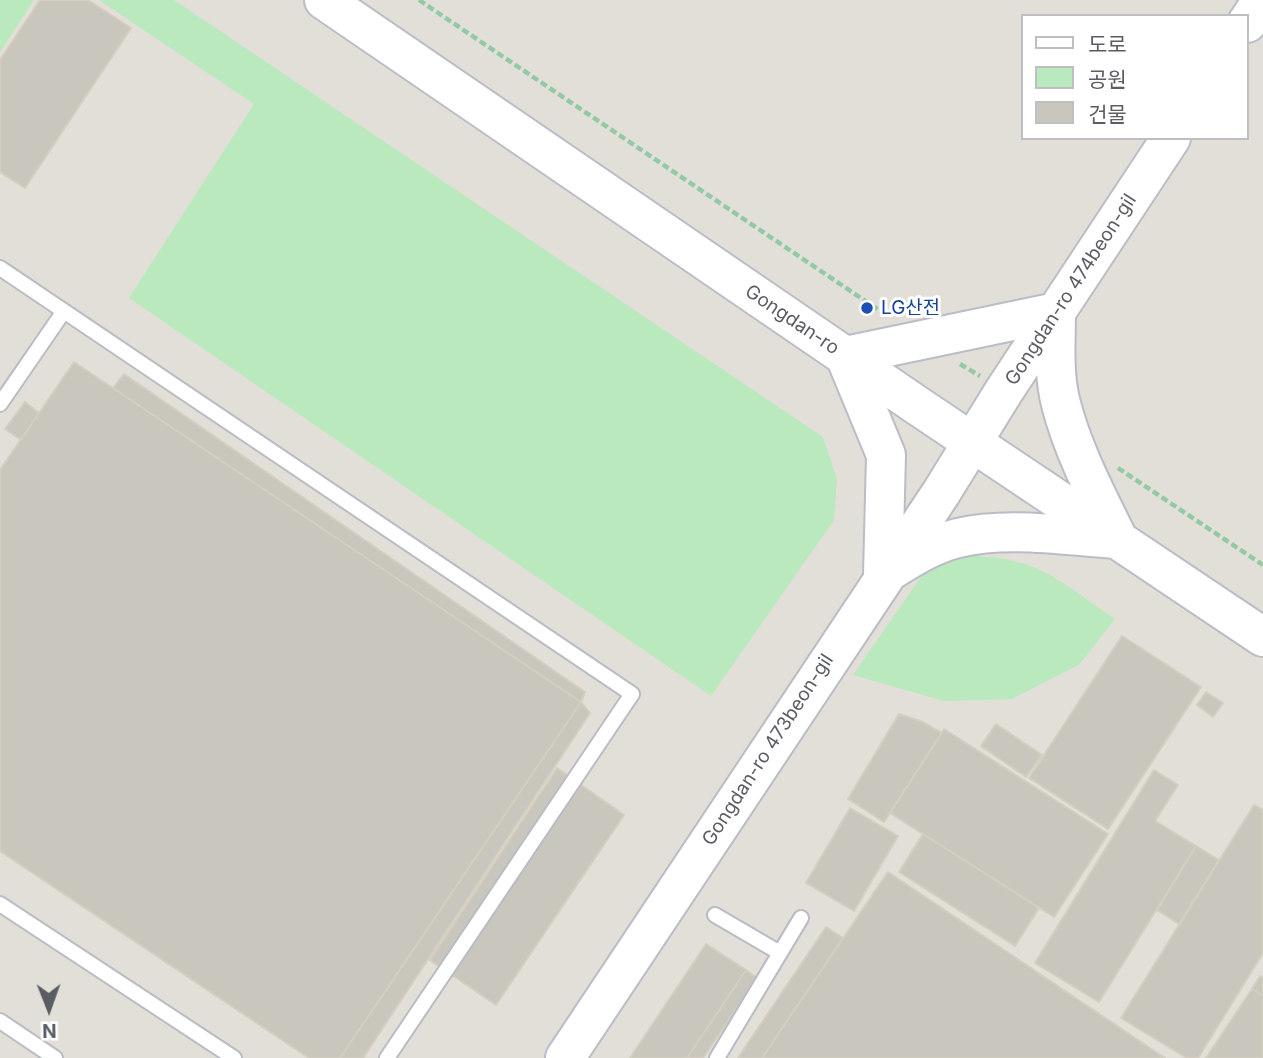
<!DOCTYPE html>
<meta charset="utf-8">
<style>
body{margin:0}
#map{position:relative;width:1263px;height:1058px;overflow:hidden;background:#eeece1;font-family:Inter,"Noto Sans KR",sans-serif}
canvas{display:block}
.legend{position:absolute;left:1021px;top:14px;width:228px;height:126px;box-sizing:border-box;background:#fff;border:2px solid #bdbfc1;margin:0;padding:9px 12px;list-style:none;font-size:21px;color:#5a5e64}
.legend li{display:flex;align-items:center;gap:14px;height:35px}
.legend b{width:35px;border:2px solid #bdbfc1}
.north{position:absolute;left:14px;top:974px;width:70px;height:70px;-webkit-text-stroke:5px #fff;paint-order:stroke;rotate:179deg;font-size:19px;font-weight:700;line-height:28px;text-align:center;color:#5a5e64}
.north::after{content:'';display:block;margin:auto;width:24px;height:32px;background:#5a5e64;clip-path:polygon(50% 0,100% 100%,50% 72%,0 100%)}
</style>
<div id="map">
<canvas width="1263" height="1058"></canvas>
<ul class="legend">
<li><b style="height:9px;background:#fff"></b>도로</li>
<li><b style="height:19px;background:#bae9bd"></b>공원</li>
<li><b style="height:19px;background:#c9c6be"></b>건물</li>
</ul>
<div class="north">N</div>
</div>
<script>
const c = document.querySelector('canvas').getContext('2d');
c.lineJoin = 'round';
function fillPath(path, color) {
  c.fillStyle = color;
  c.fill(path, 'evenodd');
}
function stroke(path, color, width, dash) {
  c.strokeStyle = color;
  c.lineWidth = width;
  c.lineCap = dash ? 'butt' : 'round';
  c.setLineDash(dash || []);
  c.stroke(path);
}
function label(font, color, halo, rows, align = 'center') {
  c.font = font + ' Inter,"Noto Sans KR",sans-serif';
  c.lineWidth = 6;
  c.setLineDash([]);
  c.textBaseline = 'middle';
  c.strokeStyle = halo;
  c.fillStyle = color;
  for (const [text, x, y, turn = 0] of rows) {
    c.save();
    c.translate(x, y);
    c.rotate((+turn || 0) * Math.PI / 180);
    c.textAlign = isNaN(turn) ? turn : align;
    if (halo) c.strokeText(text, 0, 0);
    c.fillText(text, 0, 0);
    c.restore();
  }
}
fillPath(new Path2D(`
 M0 0H1263V1058H0ZM1023 16H1247V138H1023Z`), '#e2dfd9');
fillPath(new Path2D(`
 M0 0H34L0 52Z
 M99 0H174L823 437 837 479 834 520 711 696 129 298 254 104Z
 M967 556C1038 556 1059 581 1115 619L1080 664 1012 699 944 701 853 675 925 571Z`), '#bae9bd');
const building = new Path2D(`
 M40 0H88L131 28 25 188 0 172V60Z
 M74 362 581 702 340 1058H309L0 851V470Z
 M124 374 585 692 581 702 113 388Z
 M25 402 39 413 21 440 5 429Z
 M1122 636 1201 687 1108 829 1029 778Z
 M1206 692 1223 703 1213 717 1197 705Z
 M581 702 590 713 363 1058H340Z
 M899 714 923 722 942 733 884 822 848 799Z
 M996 724 1042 755 1026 777 981 746Z
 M944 729 1108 834 1054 917 890 813Z
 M557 768 624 815 496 1005 430 960Z
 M1154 770 1178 785 1155 821 1196 846 1099 1002 1035 963Z
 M1254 805 1263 810V953L1198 1058H1187L1121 1018Z
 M850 808 898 836 854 911 806 883Z
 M923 834 1039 908 1015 946 899 872Z
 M1196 846 1219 860 1179 924 1157 910Z
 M888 872 1165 1058H762Z
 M826 927 843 938 762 1058H738Z
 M706 944 746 970 687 1058H630Z
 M746 970 757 978 703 1058H687Z
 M1260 976 1263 978V996L1252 989Z
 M1252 989 1263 996V1058H1206Z`);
fillPath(building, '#c9c6be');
stroke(building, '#d4cebf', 2);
const lane = new Path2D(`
 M0 268 632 694 387 1058
 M0 404 64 311
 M0 904 234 1058
 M715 915 780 953
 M0 1021 55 1058
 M717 1058 801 918`);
const secondary = new Path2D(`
 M324 0 918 406 1263 637
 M1247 23 1262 0
 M1056 312C1056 342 1053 374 1061 404 1073 451 1097 496 1118 539
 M845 356 886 455 883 575
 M845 356 1056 312
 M890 571C912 557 933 544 958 538 1008 526 1066 536 1116 539
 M565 1058 941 493 1004 391 1171 138`);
stroke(lane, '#b9bcc2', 18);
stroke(secondary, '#babdc5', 42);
stroke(new Path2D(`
 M419 0 886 315
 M960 364 980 376
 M1118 468 1263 565`), '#93caa5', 4.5, [7, 3.5]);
stroke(lane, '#fff', 14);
stroke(secondary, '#fff', 38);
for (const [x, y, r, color] of [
 [867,308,7,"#1a4fb4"]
]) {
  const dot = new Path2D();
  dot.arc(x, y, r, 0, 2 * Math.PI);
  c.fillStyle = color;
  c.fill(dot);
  stroke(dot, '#fff', 2.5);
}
label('19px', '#5a5e64', '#fff', [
 ["Gongdan-ro 474beon-gil",1071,290,-57],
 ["Gongdan-ro",792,320,34],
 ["Gongdan-ro 473beon-gil",768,750,-57]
]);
label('19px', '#164399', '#fff', [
 ["LG산전",881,308]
], 'left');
</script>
